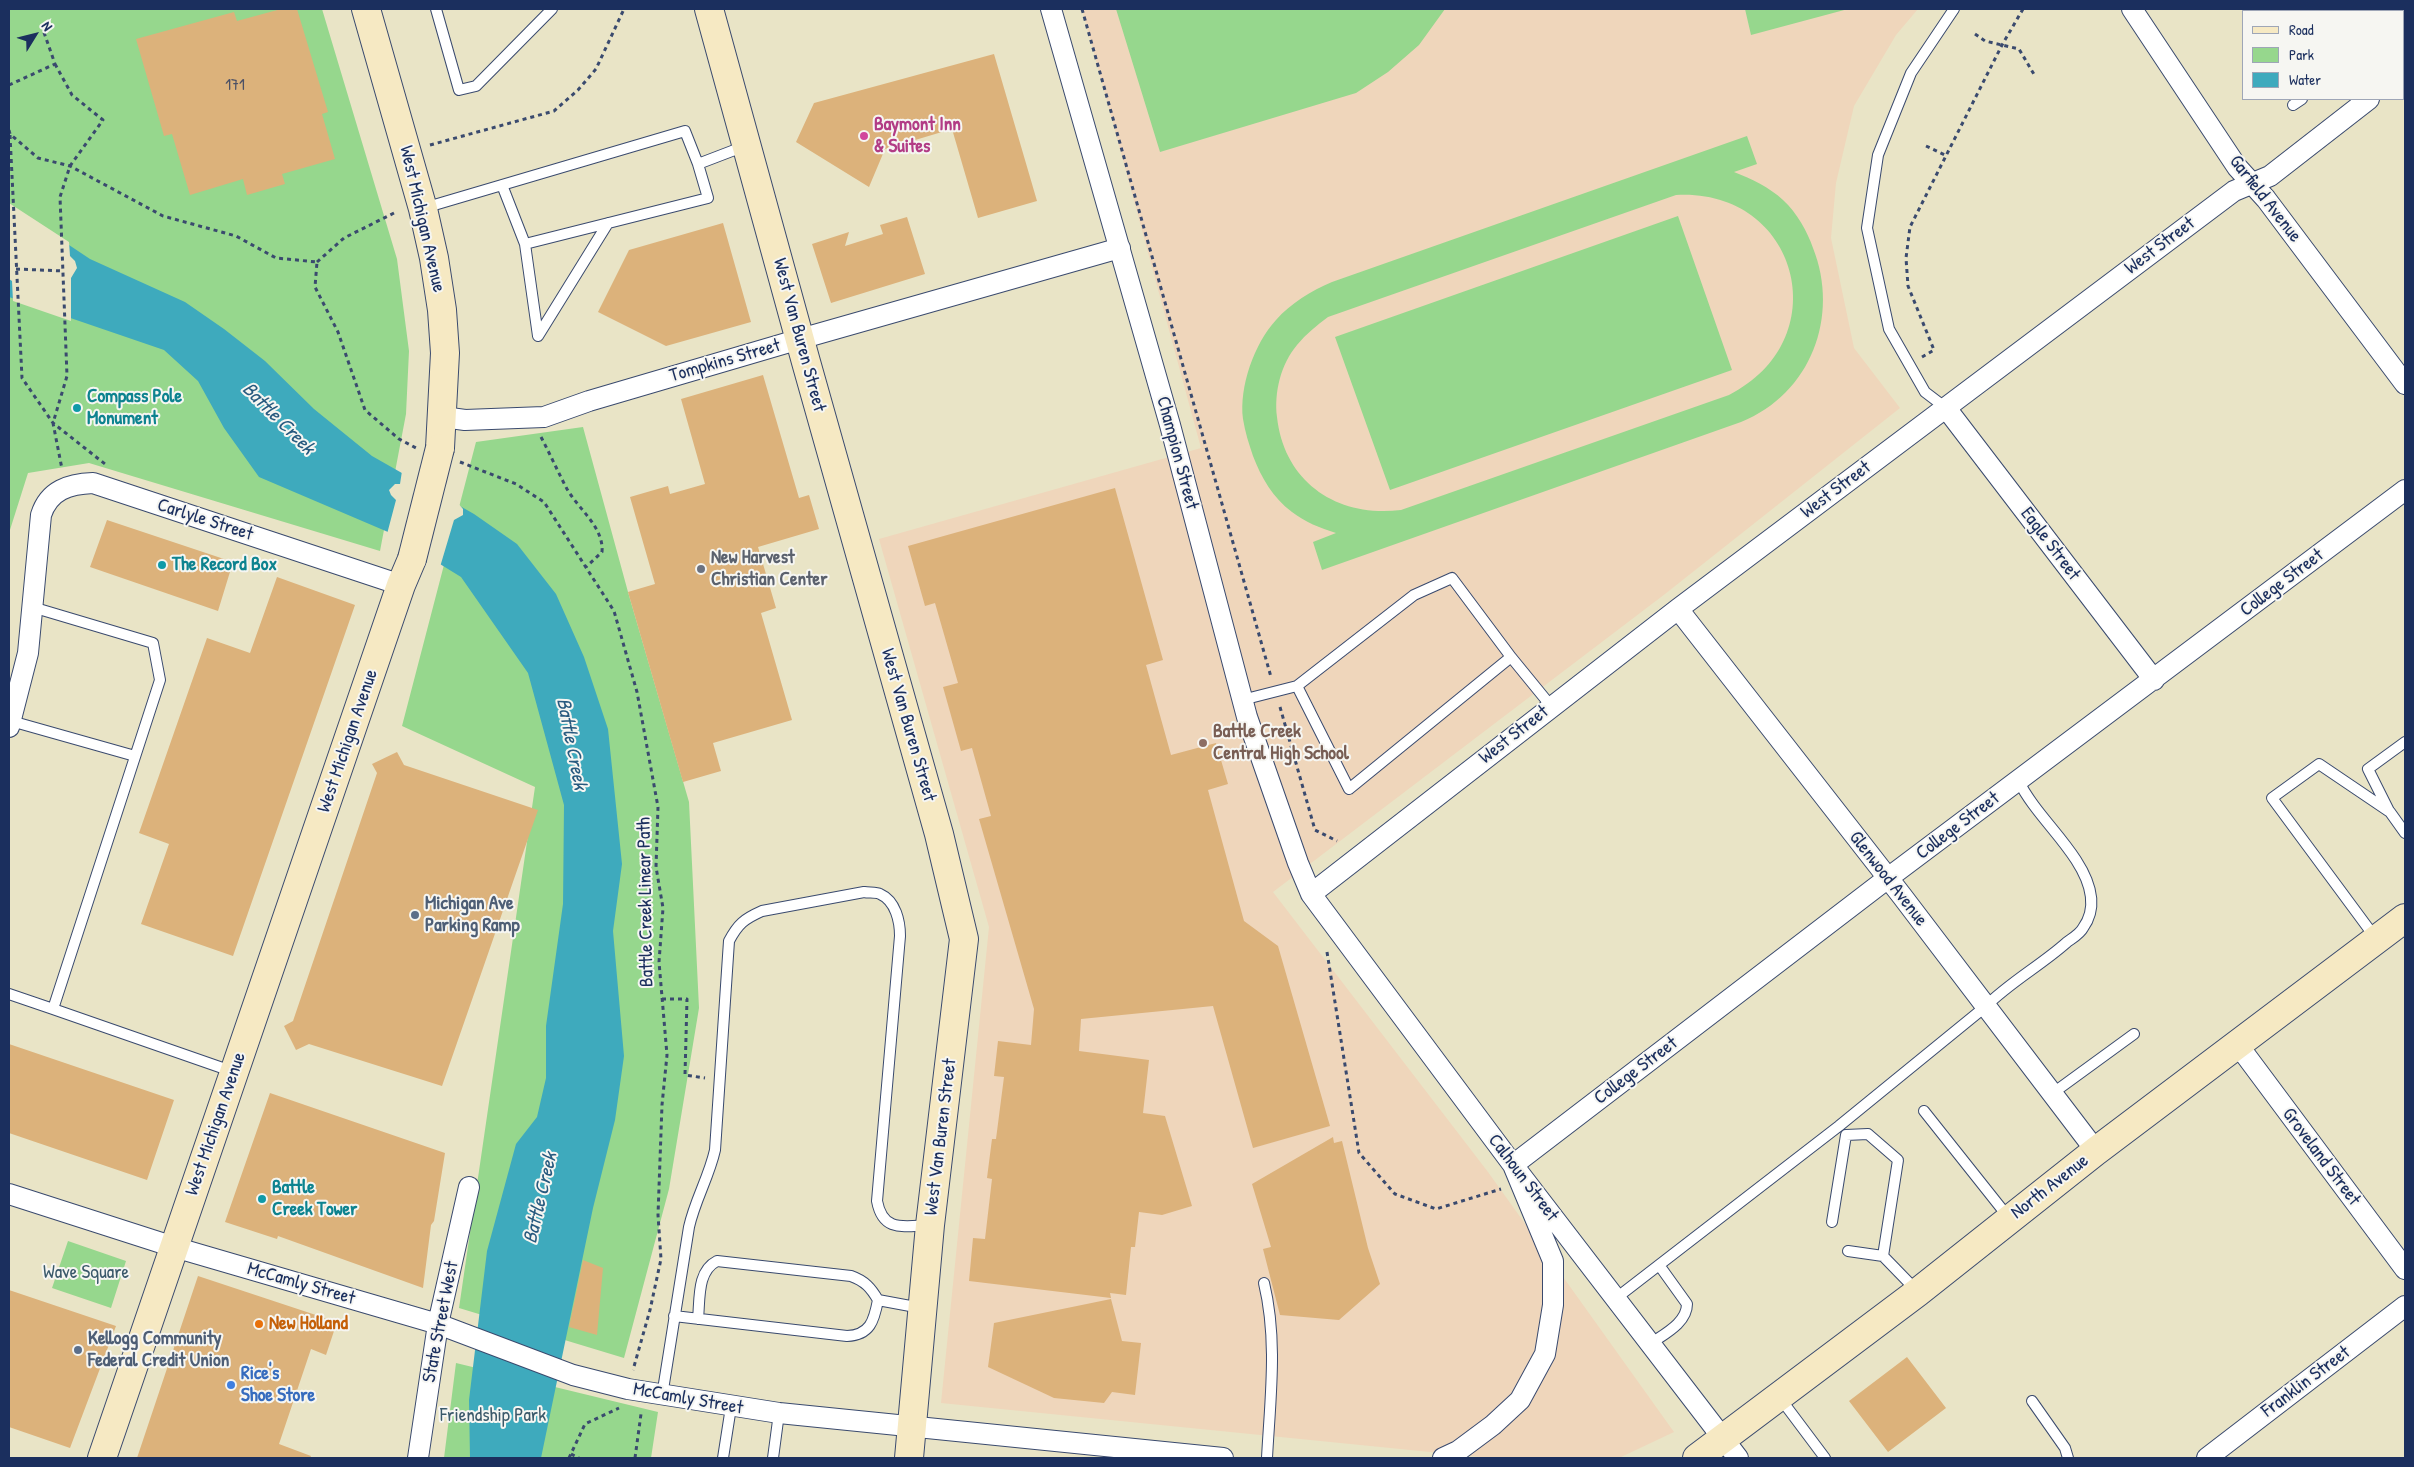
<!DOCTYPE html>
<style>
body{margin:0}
#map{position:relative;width:2414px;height:1467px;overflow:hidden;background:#e9e4c6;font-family:"Patrick Hand",sans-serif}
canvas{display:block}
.frame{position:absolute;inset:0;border:10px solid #1b2f5e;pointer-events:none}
.legend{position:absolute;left:2242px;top:10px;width:162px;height:90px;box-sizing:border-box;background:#f6f6f2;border:1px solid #9ea6b7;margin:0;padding:6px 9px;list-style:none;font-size:15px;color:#1b2f5e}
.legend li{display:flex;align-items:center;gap:10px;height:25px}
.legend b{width:25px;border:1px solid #9ea6b7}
.north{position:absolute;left:10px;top:10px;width:50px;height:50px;-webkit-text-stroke:4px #f6f6f2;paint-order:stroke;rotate:54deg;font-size:14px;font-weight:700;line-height:20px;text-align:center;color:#1b2f5e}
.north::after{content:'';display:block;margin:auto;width:18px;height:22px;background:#1b2f5e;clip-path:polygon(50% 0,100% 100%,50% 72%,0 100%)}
</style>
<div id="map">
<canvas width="2414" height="1467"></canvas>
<div class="frame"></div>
<ul class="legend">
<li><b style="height:6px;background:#f6e9c3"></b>Road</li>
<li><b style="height:14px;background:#96d78d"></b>Park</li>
<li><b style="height:14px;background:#3eaabd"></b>Water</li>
</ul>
<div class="north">N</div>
</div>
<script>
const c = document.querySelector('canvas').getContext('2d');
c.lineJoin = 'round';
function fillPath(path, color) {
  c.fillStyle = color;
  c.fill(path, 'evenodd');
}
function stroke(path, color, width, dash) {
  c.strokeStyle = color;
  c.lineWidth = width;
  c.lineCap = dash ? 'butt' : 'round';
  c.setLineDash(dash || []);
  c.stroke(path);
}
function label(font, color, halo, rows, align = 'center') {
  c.font = font + ' "Patrick Hand",sans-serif';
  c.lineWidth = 4;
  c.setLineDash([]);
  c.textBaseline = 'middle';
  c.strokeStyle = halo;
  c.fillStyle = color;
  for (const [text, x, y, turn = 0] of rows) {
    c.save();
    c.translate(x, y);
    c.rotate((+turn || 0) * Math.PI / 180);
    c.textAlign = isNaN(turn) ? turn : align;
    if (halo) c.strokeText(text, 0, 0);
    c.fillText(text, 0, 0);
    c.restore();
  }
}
fillPath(new Path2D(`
 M1082 9H1918L1896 35 1854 106 1836 183 1831 238 1854 348 1900 408 1665 594 1273 892 1488 1172 1674 1432 1619 1458H1490L941 1403 989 927 879 539 1201 448Z`), '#efd6bb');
fillPath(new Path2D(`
 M9 9H322L397 259 409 351 406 414 380 551 89 463 28 473 9 533Z
 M1116 9H1445L1419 45 1388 72 1356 93 1160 152Z
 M1745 9H1848L1751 35Z
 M1747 136 1757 164 1734 172C1752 179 1769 187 1783 200 1797 213 1807 231 1813 248 1840 316 1811 394 1741 422L1322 570 1313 542 1336 533C1320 528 1305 522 1292 512 1273 498 1261 477 1253 456 1249 444 1245 432 1243 419 1239 387 1254 344 1276 320 1291 303 1311 291 1332 282ZM1676 195C1799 188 1839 340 1729 395L1401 510C1337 518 1284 482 1277 417 1274 392 1281 364 1297 345 1306 334 1317 325 1328 317Z
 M1678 216 1732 370 1390 490 1335 337Z
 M583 427 628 592 689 802 699 1008 669 1189 624 1358 459 1308 535 787 402 726 476 442Z
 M68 1241 126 1261 111 1308 52 1288Z
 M456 1363 658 1412 651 1458H444Z`), '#96d78d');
fillPath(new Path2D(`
 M9 205 90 259 185 302 224 329 265 361 314 409 372 456 474 514 517 544 556 594 584 657 608 729 622 864 613 931 624 1056 615 1120 593 1208 541 1458H470L469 1400 487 1251 516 1144 537 1117 546 1078V1026L563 904 564 805 528 673 461 577 388 532 259 477 224 428 198 381 164 350 9 297Z`), '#3eaabd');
fillPath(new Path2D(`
 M9 203 69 242 70 256 75 261 77 268 71 278V321L13 301 12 281 9 279Z
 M402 471 457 502 463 509V515L454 520 440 567 387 534 396 500 391 495 389 490 395 484H400Z`), '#e9e4c6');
fillPath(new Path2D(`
 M281 9H297L328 112 322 114 335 159 282 174 285 184 247 195 243 179 190 195 172 134 164 136 136 39 234 12 237 21Z
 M994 54 1037 201 978 218 952 129 885 149 869 187 796 142 814 103Z
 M907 217 925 274 831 303 812 244 849 232 845 246 883 234 880 225Z
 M723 223 751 322 666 346 598 312 629 250Z
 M763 375 799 498 809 495 819 529 758 547 776 608 761 613 792 720 713 743 721 771 683 782 628 592 655 584 630 497 668 486 670 494 705 484 681 399Z
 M1115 488 1163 660 1146 665 1171 755 1216 743 1228 784 1208 790 1244 921 1278 946 1330 1126 1253 1148 1213 1006 1081 1019 1079 1051 1149 1060 1143 1113 1165 1116 1192 1206 1162 1215 1139 1212 1135 1247H1131L1126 1295 1110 1293 1111 1298 969 1281 973 1238 985 1239 992 1179 987 1178 992 1139H996L1004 1077 994 1076 998 1041 1031 1045 1034 1009 979 819 991 816 972 748 961 751 943 687 958 683 935 603 925 606 908 546Z
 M107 520 233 562 218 611 90 567Z
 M277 577 355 605 233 956 141 924 169 844 139 833 207 638 250 653Z
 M397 752 404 765 538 810 442 1086 309 1044 296 1050 284 1026 293 1021 377 773 372 764Z
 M9 1044 174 1100 147 1180 9 1133Z
 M270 1093 445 1153 434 1221 431 1225 423 1288 278 1236 277 1239 225 1222Z
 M1333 1137 1334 1143 1342 1141 1368 1248 1380 1284 1339 1320 1280 1315 1263 1249 1271 1247 1252 1184Z
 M583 1260 603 1268 597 1335 569 1327Z
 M198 1276 337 1322 326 1355 311 1349 279 1444 311 1456 310 1458H137Z
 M9 1290 116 1326 70 1448 9 1427Z
 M1111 1299 1122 1341 1141 1343 1135 1395 1112 1392 1104 1403 1054 1398 988 1367 994 1323Z
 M1907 1357 1946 1408 1888 1452 1849 1401Z`), '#dcb27b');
const lane = new Path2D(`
 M436 9 459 90 476 86 552 9
 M2403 24 2405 22
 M2293 105 2302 99
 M502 185 525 244 708 198 698 164
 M424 208 685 131 698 164 745 146
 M525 244 538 336 608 223
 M1946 408 1925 392 1889 329 1867 228 1878 155 1911 73 1954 9
 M1297 686 1349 789 1511 657
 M1242 700 1297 686 1414 595 1452 578 1511 657 1551 706
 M11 721 135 756
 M2389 811 2368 769 2405 742
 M2377 940 2272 798 2319 764 2390 812 2405 833
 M9 994 53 1009 160 680 153 643 32 607
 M53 1009 234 1072
 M2053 1093 2134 1034
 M1924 1111 2009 1218
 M1832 1222 1846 1135 1868 1134 1898 1160 1883 1256 1848 1251
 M1883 1256 1917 1291
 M1264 1283C1278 1341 1270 1400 1267 1458
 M1615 1299 1839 1126 1985 1007C2010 982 2040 966 2066 943 2071 939 2080 934 2083 928 2099 906 2089 880 2076 860 2058 832 2033 810 2018 780
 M878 1300 921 1308
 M674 1316 847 1336C870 1335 874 1321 878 1300 871 1288 865 1281 851 1276L717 1261C697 1271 700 1299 698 1319
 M1650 1344C1664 1334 1687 1323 1687 1304L1659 1265
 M662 1396 689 1227C695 1200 709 1177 715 1150L729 941C738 924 744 919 762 911L864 892C869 893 876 892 880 894 896 901 900 922 900 936L877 1201C883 1233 904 1226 930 1225
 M1780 1398 1825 1458
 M2032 1401 2065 1448 2068 1458
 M723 1458 731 1407
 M773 1458 779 1413`);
const street = new Path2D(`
 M1051 9 1170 425 1247 717 1298 863 1311 894 1513 1165 1738 1458
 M2132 9 2237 167 2266 199 2405 384
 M2403 73 2405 71
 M1946 408 2154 680
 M443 417 465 420 544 417 589 401 800 339 1120 248
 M1678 609 1902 896 2096 1151
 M9 727 28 653 41 515C49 490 69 484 93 483L401 585
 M1311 894 1678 609 2234 191 2270 176 2369 99
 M2238 1045 2405 1269
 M9 1194 174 1247 438 1324 573 1375 628 1389 779 1413 1223 1458
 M418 1458 438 1324 469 1187
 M1443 1458 1458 1451 1493 1425 1520 1400 1545 1354 1553 1305V1261L1513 1165 1888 878 2405 490
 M2207 1458 2405 1306`);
const secondary = new Path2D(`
 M366 9 423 209 434 258 442 310 445 353 440 448
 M709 9 806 362 939 834 964 939 930 1225 909 1458
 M102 1458 401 585 412 559
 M1697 1458 1918 1292 2096 1151 2405 918`);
stroke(lane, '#3a4a6e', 12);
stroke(street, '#3a4a6e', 22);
stroke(secondary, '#3a4a6e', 30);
stroke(new Path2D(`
 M1082 9 1271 677
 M1975 34 1985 41 2019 49 2035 76
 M55 64 72 95 103 120 70 166 60 197 67 376 53 423 62 469
 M9 85 55 64 40 21
 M9 130 10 134 38 158 70 166 163 216 236 236 276 258 317 262 315 287 338 332 365 410 399 439 416 448
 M10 135 22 378 53 423 105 464
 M430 145 554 111 578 90 596 69 624 9
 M1926 146 1945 155
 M317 262 344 238 396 212
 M16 269 63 271
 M1922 357 1934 350 1908 286 1906 258 1910 227 2002 45 2023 9
 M541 437C550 454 558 472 567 489 579 510 604 527 602 552L586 567
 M460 462 516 484 544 502 614 611 637 692 658 807 656 867 663 908 659 962 667 1055 662 1105 658 1215 661 1259 650 1310 633 1370
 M1280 707 1315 830 1337 841
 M1327 952 1359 1153 1395 1194 1436 1209 1501 1189
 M662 999H687L685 1075 705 1078
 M571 1454 579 1458
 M569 1458 585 1424 619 1408
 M635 1458 641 1414`), '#3a4a6e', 3, [4, 4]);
stroke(lane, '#fff', 10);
stroke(street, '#fff', 20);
stroke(secondary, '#f6e9c3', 28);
const secondaryBridge = new Path2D(`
 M412 559 440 448`);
stroke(secondaryBridge, '#3a4a6e', 30, []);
stroke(secondaryBridge, '#f6e9c3', 28);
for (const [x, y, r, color] of [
 [864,136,5,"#d1479c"],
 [77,408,5,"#0f9aa8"],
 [162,565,5,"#0f9aa8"],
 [701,569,5,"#6b7280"],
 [1203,743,5,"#8d6e63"],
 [415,915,5,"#5c6f8a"],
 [262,1199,5,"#0f9aa8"],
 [259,1324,5,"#e8710a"],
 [78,1350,5,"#5c6f8a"],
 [231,1385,5,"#3f7fe0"]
]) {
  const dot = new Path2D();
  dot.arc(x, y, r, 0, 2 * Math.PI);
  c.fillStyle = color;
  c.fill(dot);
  stroke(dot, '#f6f6f2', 2);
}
label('16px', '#4b5065', null, [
 ["171",235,86]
]);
label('bold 19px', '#b23c85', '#f6f6f2', [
 ["Baymont Inn",874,125],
 ["& Suites",874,147]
], 'left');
label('19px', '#1b2f5e', '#f6f6f2', [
 ["Garfield Avenue",2265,199,52],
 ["West Michigan Avenue",422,219,77],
 ["West Street",2160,246,-37],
 ["West Van Buren Street",799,335,75],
 ["Tompkins Street",725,361,-16],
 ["Champion Street",1177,453,75],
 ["West Street",1836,490,-37],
 ["Carlyle Street",205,520,18],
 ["Eagle Street",2050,544,53],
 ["College Street",2282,583,-37],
 ["West Van Buren Street",908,725,74],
 ["West Street",1514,735,-38],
 ["West Michigan Avenue",348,741,-71],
 ["College Street",1958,826,-37],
 ["Glenwood Avenue",1888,879,52],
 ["Battle Creek Linear Path",646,902,-91],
 ["College Street",1636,1071,-37],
 ["West Michigan Avenue",216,1124,-71],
 ["West Van Buren Street",941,1137,-83],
 ["Groveland Street",2321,1157,53],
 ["Calhoun Street",1523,1178,53],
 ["North Avenue",2050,1187,-38],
 ["McCamly Street",301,1284,16],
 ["State Street West",441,1322,-79],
 ["Franklin Street",2306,1382,-37],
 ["McCamly Street",688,1399,10]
]);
label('bold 19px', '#0d838f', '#f6f6f2', [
 ["Compass Pole",87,397],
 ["Monument",87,419],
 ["The Record Box",172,565],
 ["Battle",272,1188],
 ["Creek Tower",272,1210]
], 'left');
label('bold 19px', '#5b616d', '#f6f6f2', [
 ["New Harvest",711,558],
 ["Christian Center",711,580]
], 'left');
label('bold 19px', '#785e54', '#f6f6f2', [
 ["Battle Creek",1213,732],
 ["Central High School",1213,754]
], 'left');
label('bold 19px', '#4e5e75', '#f6f6f2', [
 ["Michigan Ave",425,904],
 ["Parking Ramp",425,926],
 ["Kellogg Community",88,1339],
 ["Federal Credit Union",88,1361]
], 'left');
label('19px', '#3a596a', '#f6f6f2', [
 ["Wave Square",86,1273],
 ["Friendship Park",493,1416]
]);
label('bold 19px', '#c56008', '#f6f6f2', [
 ["New Holland",269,1324]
], 'left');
label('bold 19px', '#366cbe', '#f6f6f2', [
 ["Rice's",241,1374],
 ["Shoe Store",241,1396]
], 'left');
label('italic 20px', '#275a7f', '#f6f6f2', [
 ["Battle Creek",278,419,45],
 ["Battle Creek",571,744,79],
 ["Battle Creek",541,1198,-77]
]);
</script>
